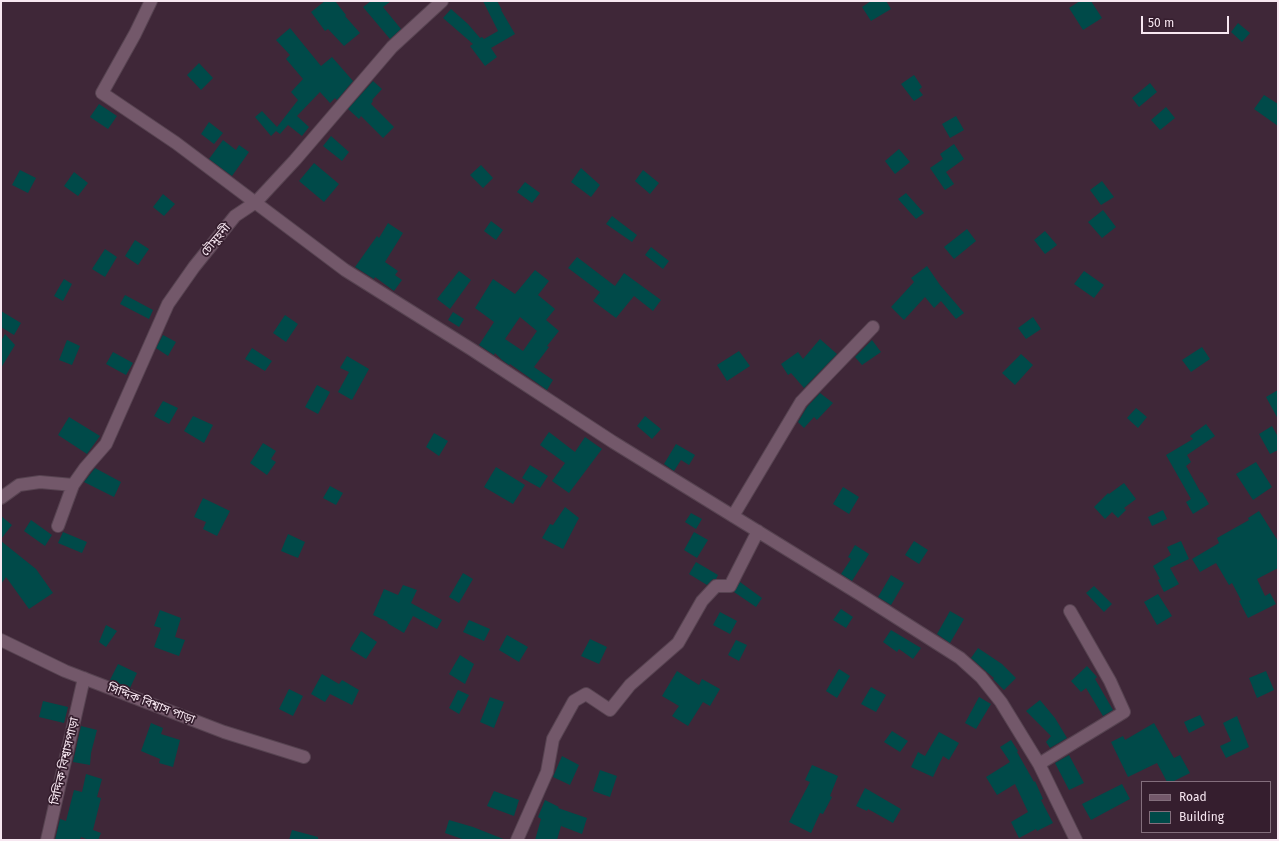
<!DOCTYPE html>
<meta charset="utf-8">
<style>
body{margin:0}
#map{position:relative;width:1279px;height:841px;overflow:hidden;background:#3f2738;font-family:"Fira Sans",sans-serif}
canvas{display:block}
.frame{position:absolute;inset:0;border:2px solid #f7e7f1;pointer-events:none}
.legend{position:absolute;left:1141px;top:781px;width:130px;height:52px;box-sizing:border-box;background:#351e2e;border:1px solid #836e7c;margin:0;padding:5px 7px;list-style:none;font-size:12px;color:#f7e7f1}
.legend li{display:flex;align-items:center;gap:8px;height:20px}
.legend b{width:20px;border:1px solid #836e7c}
.scale{position:absolute;left:1141px;top:16px;width:88px;height:18px;box-sizing:border-box;border:2px solid #f7e7f1;border-top:0;padding-left:5px;font-size:12px;line-height:14px;white-space:nowrap;color:#f7e7f1;-webkit-text-stroke:3px #351e2e;paint-order:stroke}
</style>
<div id="map">
<canvas width="1279" height="841"></canvas>
<div class="frame"></div>
<ul class="legend">
<li><b style="height:5px;background:#73586a"></b>Road</li>
<li><b style="height:11px;background:#004a49"></b>Building</li>
</ul>
<div class="scale">50 m</div>
</div>
<script>
const c = document.querySelector('canvas').getContext('2d');
c.lineJoin = 'round';
function fillPath(path, color) {
  c.fillStyle = color;
  c.fill(path, 'evenodd');
}
function stroke(path, color, width, dash) {
  c.strokeStyle = color;
  c.lineWidth = width;
  c.lineCap = dash ? 'butt' : 'round';
  c.setLineDash(dash || []);
  c.stroke(path);
}
function label(font, color, halo, rows, align = 'center') {
  c.font = font + ' "Fira Sans","Noto Sans Bengali",sans-serif';
  c.lineWidth = 3.5;
  c.setLineDash([]);
  c.textBaseline = 'middle';
  c.strokeStyle = halo;
  c.fillStyle = color;
  for (const [text, x, y, turn = 0] of rows) {
    c.save();
    c.translate(x, y);
    c.rotate((+turn || 0) * Math.PI / 180);
    c.textAlign = isNaN(turn) ? turn : align;
    if (halo) c.strokeText(text, 0, 0);
    c.fillText(text, 0, 0);
    c.restore();
  }
}
fillPath(new Path2D(`
 M325 1H335L346 15 345 16 360 33 344 46 328 29 325 31 311 12Z
 M371 1H391L383 7 401 29 390 39 363 7Z
 M483 1H497L502 10H501L515 34 491 48 497 57 485 66 470 46 473 44 443 18 451 9 468 24 480 38 482 37 484 39 498 31Z
 M871 1H886L891 9 871 21 862 7Z
 M1080 1H1091L1102 18 1083 30 1069 8Z
 M1238 23 1250 33 1242 42 1231 32Z
 M290 28 321 66 332 57 353 81 337 100 335 98 330 103 320 92 297 116 309 127 302 136 288 125 280 134 276 131 271 136 255 117 262 111 277 127 298 100 291 92 303 79 286 59 290 55 276 40Z
 M199 63 213 78 201 90 187 75Z
 M914 75 922 87 919 90 923 95 914 101 901 84Z
 M373 81 382 89 372 100 373 101 371 104 394 127 383 138 361 116 359 119 348 109Z
 M1150 83 1157 92 1139 107 1132 98Z
 M1264 95 1278 104V126L1254 109Z
 M99 104 117 116 108 129 90 117Z
 M1166 107 1175 118 1160 130 1151 120Z
 M956 116 964 130 950 138 942 124Z
 M209 122 223 133 214 144 201 134Z
 M331 136 349 152 342 161 323 146Z
 M223 140 236 150 239 145 249 152 232 176 209 159Z
 M954 144 964 159 946 172 954 184 945 190 930 168 943 159 940 154Z
 M899 149 910 162 895 174 885 161Z
 M314 163 339 184 324 202 299 181Z
 M481 165 493 178 483 188 470 175Z
 M581 168 600 185 591 197 571 182Z
 M20 170 36 178 28 193 12 185Z
 M643 170 659 183 650 194 635 181Z
 M74 172 88 183 78 196 64 186Z
 M1102 181 1114 197 1101 205 1090 190Z
 M525 182 540 193 532 203 517 192Z
 M906 193 924 213 916 219 898 199Z
 M163 194 175 204 164 216 153 207Z
 M1103 210 1116 227 1102 238 1088 222Z
 M612 216 637 235 632 242 606 224Z
 M491 221 503 230 496 240 484 231Z
 M388 223 403 233 385 262 398 271 395 275 402 280 394 291 375 277 374 279 355 267 377 236 379 238Z
 M967 229 976 241 954 259 944 247Z
 M1045 231 1057 245 1045 254 1034 240Z
 M135 240 149 249 138 265 125 256Z
 M651 247 669 261 663 269 645 255Z
 M105 249 117 257 105 277 92 269Z
 M577 257 615 286 624 273 661 300 653 311 634 296 616 318 593 301 600 292 568 268Z
 M927 266 940 285 964 313 956 319 941 301 934 308 925 297 904 320 891 307 914 282 911 278Z
 M535 270 549 281 538 295 555 309 546 320 559 331 547 346 549 347 534 367 553 380 547 390 510 364 509 365 502 360 495 353 494 355 479 345 494 322 475 308 493 279 515 294ZM520 317 537 331 523 351 505 339Z
 M459 271 471 280 450 309 437 299Z
 M1084 271 1104 285 1094 298 1074 284Z
 M64 279 72 284 63 301 54 296Z
 M125 295 153 310 149 319 120 304Z
 M1 311 21 323 14 335 1 327Z
 M453 312 464 319 459 327 448 320Z
 M285 315 298 324 286 342 273 333Z
 M1033 317 1041 329 1026 339 1018 328Z
 M5 334 15 345 1 368V341Z
 M163 335 176 342 168 356 156 348Z
 M820 339 837 354 804 388 791 373 788 375 781 364 798 352 803 359Z
 M67 340 80 346 72 365 59 360Z
 M872 340 881 352 862 365 855 357Z
 M1202 347 1210 359 1191 372 1182 360Z
 M252 348 272 361 265 371 245 359Z
 M739 351 750 366 727 381 717 365Z
 M113 352 133 363 126 375 106 364Z
 M1021 354 1033 365 1015 385 1002 373Z
 M347 356 369 369 352 400 338 392 349 372 340 368Z
 M317 385 330 392 318 414 305 407Z
 M1278 390V419L1266 397Z
 M820 393 833 403 817 420 814 417 804 428 798 422 807 407Z
 M163 401 178 408 169 424 154 416Z
 M1136 408 1147 417 1138 428 1127 418Z
 M193 416 213 425 204 443 184 431Z
 M645 416 661 429 652 439 637 426Z
 M69 417 100 436 87 454 58 435Z
 M1206 424 1215 436 1187 455 1191 462 1186 466 1201 493 1202 492 1209 504 1193 514 1186 502 1191 499 1166 455 1193 439 1190 436Z
 M1272 426 1278 437V450L1270 454 1259 434Z
 M549 432 575 452 585 437 602 449 569 493 552 481 565 463 540 445Z
 M434 433 448 441 439 456 426 447Z
 M263 443 276 451 271 459 276 462 267 475 250 463Z
 M676 444 695 455 689 465 681 460 674 471 664 464Z
 M1256 462 1272 487 1253 500 1236 474Z
 M530 465 548 476 540 488 522 478Z
 M496 467 525 485 513 504 484 487Z
 M95 468 121 482 114 497 84 482Z
 M1124 483 1136 499 1124 508 1126 510 1118 518 1112 512 1105 519 1094 507 1108 493 1109 494Z
 M330 486 343 493 336 505 323 498Z
 M843 487 859 497 849 514 833 504Z
 M203 498 230 511 217 536 203 529 206 522 194 517Z
 M565 507 579 518 563 549 542 538 550 524 553 525Z
 M1163 510 1167 519 1152 526 1148 517Z
 M1259 511 1278 541V568L1257 579 1265 596 1270 593 1276 604 1248 618 1239 601 1241 600 1232 583 1229 585 1216 563 1200 572 1192 559 1219 543 1217 538 1249 520 1248 518Z
 M691 513 702 519 696 529 685 522Z
 M1 516 12 525 1 539Z
 M31 520 52 535 45 546 24 531Z
 M63 532 87 542 82 553 58 543Z
 M694 532 708 540 697 558 684 550Z
 M288 534 305 542 298 558 281 551Z
 M1 541 36 569 53 593 29 609 6 577 1 584Z
 M914 541 928 550 919 564 905 555Z
 M1181 541 1189 559 1170 568 1179 584 1164 592 1158 580 1160 579 1153 566 1171 555 1167 547Z
 M855 545 869 554 852 581 841 574 851 559 848 557Z
 M696 562 718 575 716 579H713L707 585 689 574Z
 M463 573 473 579 459 603 449 597Z
 M891 575 904 583 891 605 878 597Z
 M740 582 762 598 756 607 734 592Z
 M403 585 417 590 411 603 442 620 437 629 413 616 404 633 387 623 388 622 373 615 384 589 398 595Z
 M1094 586 1112 604 1104 612 1086 593Z
 M1158 594 1172 616 1157 625 1144 602Z
 M841 609 853 617 846 628 833 620Z
 M160 610 181 618 175 637 185 640 179 656 154 647 161 628 154 626Z
 M950 611 964 619 950 643 937 634Z
 M720 612 737 621 730 634 713 625Z
 M469 620 490 629 484 641 463 632Z
 M106 625 117 631 106 647 99 642Z
 M891 630 921 648 913 659 899 649 897 652 883 642Z
 M361 631 377 642 366 659 350 649Z
 M507 635 528 647 519 662 499 650Z
 M590 639 607 647 599 664 581 656Z
 M736 640 747 645 739 661 728 655Z
 M978 648 1002 664 1016 678 1004 690 993 679 994 678 988 673 971 658Z
 M460 655 474 664 465 684 449 674Z
 M118 664 137 673 130 688 110 680Z
 M1087 666 1097 677 1095 679 1113 710 1103 716 1086 688 1081 692 1071 681Z
 M839 669 850 676 837 698 826 691Z
 M677 671 699 685 702 679 720 689 710 706 703 702 688 726 672 716 679 706 662 696Z
 M1266 671 1274 690 1257 698 1249 678Z
 M322 674 339 684 342 680 359 690 352 705 330 694 325 702 311 694Z
 M871 687 886 695 876 712 861 704Z
 M289 689 303 696 293 716 279 709Z
 M458 690 469 695 459 714 449 708Z
 M490 697 504 702 494 728 480 722Z
 M979 697 991 704 976 729 965 723Z
 M1040 700 1055 718 1067 738 1050 748 1046 742 1051 736 1026 711Z
 M43 701 68 707 64 723 39 717Z
 M1200 715 1205 725 1189 733 1184 722Z
 M1237 716 1249 747 1226 758 1220 746 1231 741 1223 723Z
 M151 723 163 728 161 734 180 740 173 767 159 763 160 759 141 751Z
 M1154 723 1174 758 1180 755 1190 773 1172 782H1167L1157 763 1128 777 1111 742 1123 736 1125 740Z
 M81 726 97 730 91 753 90 765 73 762Z
 M892 731 908 741 900 752 884 742Z
 M939 732 959 743 949 760 943 756 933 777 911 767 918 752 925 756Z
 M1011 740 1018 751 1017 752 1034 782 1035 781 1043 799 1041 800 1053 823 1037 831 1036 829 1019 838 1011 822 1028 812 1015 784 997 795 986 777 1010 762 1000 747Z
 M1069 755 1084 783 1069 790 1055 763Z
 M562 756 579 765 570 785 553 777Z
 M812 765 838 776 830 796 832 797 823 814 820 813 811 833 789 822 810 782 805 780Z
 M600 770 617 776 610 797 593 791Z
 M86 774 102 779 97 797 101 798 93 830 101 833 98 840H89L81 837 80 840H55L60 819 66 821 74 790 82 792Z
 M1122 784 1130 799 1091 820 1082 804Z
 M865 788 901 809 893 823 868 809 867 811 856 806Z
 M494 791 519 800 514 816 487 806Z
 M545 800 559 807 558 808 587 818 582 834 561 826 557 840H535L541 819 538 817Z
 M449 820 473 827 506 840H465L445 833Z
 M292 830 318 837V840H289Z`), '#004a49');
const minor = new Path2D(`
 M151 1 135 34 102 93 176 143 345 270 471 349 613 442 861 595 960 658 981 677 1001 702 1039 764 1076 840
 M1 498 19 485 40 482 73 485
 M733 516 801 402 873 327
 M58 526 73 485 85 468 106 444 168 304 194 267 235 216 256 202 295 160 392 47 442 1
 M1 640 65 671 224 732 304 757
 M1039 764 1124 712 1110 681 1070 611
 M47 840 84 678
 M517 840 547 772 553 739 574 701 586 694 610 710 630 685 678 643 702 601 716 586H730L758 531`);
stroke(minor, '#574351', 14);
stroke(minor, '#73586a', 12);
label('12px', '#f7e7f1', '#351e2e', [
 ["চৌমুহনী",216,240,-50],
 ["সিদ্দিক বিশ্বাস পাড়া",151,704,21],
 ["সিদ্দিক বিশ্বাসপাড়া",65,761,-77]
]);
</script>
